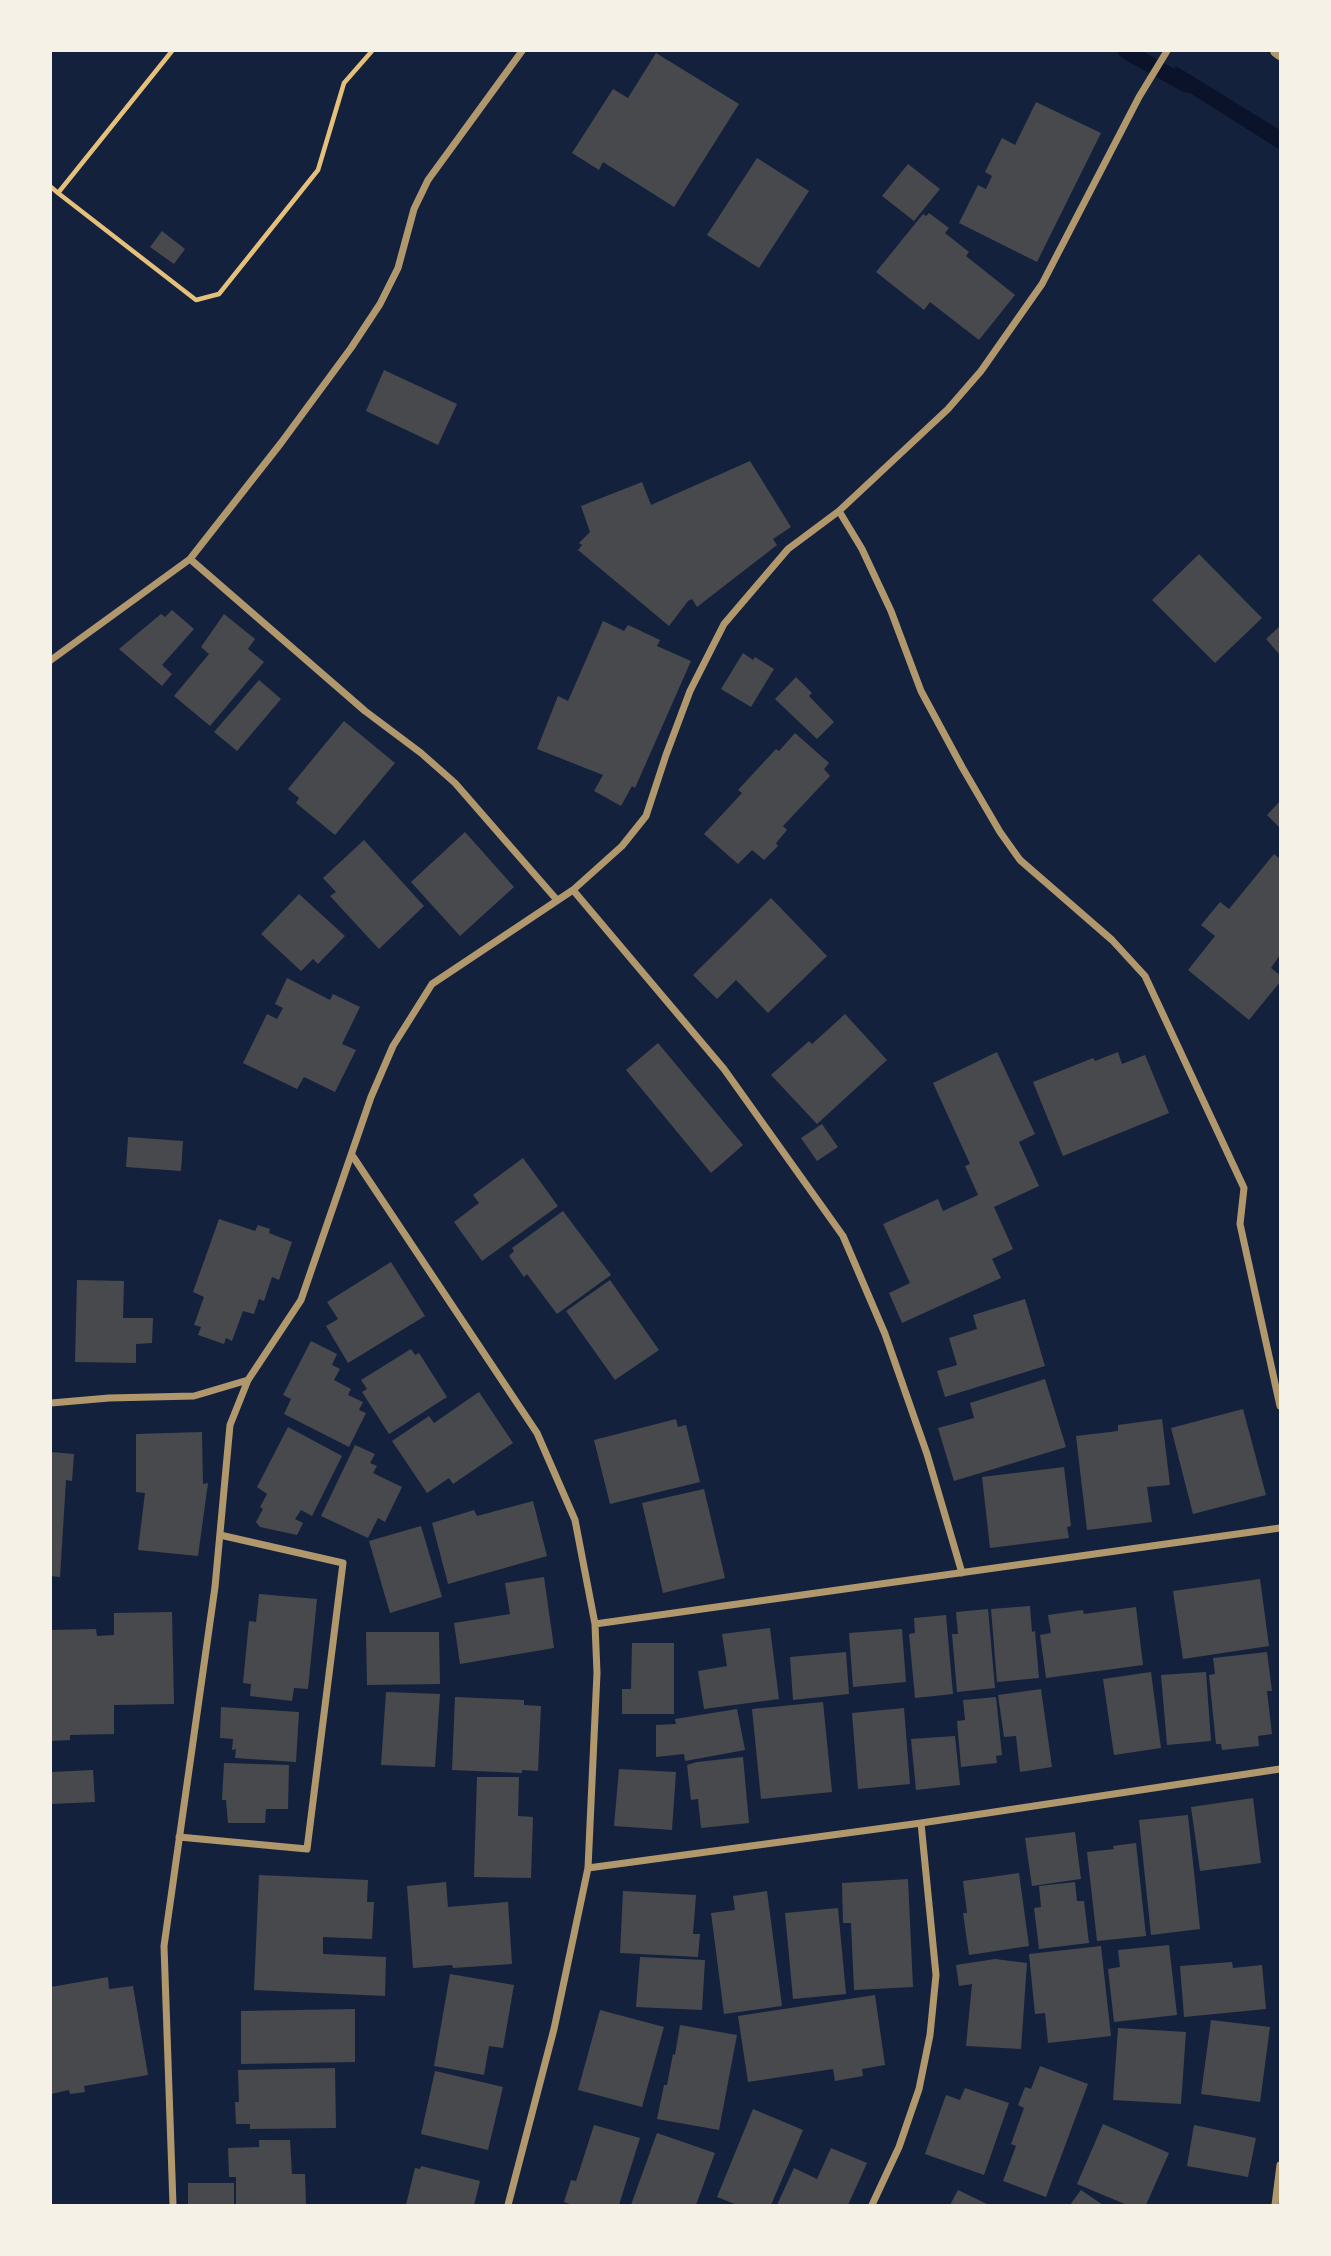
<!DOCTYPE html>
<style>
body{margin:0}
#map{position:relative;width:1331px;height:2256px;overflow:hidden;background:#14213d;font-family:"Fira Sans",sans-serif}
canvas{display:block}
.frame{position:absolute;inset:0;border:52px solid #f6f1e7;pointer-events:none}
</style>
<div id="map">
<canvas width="1331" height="2256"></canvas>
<div class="frame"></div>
</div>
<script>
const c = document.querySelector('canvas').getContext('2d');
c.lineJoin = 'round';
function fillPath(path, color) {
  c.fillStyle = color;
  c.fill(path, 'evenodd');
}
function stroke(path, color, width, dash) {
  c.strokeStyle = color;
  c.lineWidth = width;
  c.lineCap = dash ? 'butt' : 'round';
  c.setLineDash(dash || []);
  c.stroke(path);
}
fillPath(new Path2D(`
 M1176 66 1280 130V150L1168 79Z`), '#0b132b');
stroke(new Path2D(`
 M1126 51 1187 85`), '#0b132b', 16);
fillPath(new Path2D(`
 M656 53 739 104 674 207 603 162 599 170 572 153 613 89 628 98Z
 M1036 102 1101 133 1037 262 959 223 978 185 986 189 992 176 985 172 1002 138 1015 145Z
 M757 158 809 191 759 268 707 235Z
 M908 164 940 189 914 221 882 196Z
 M929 213 949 228 945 233 969 252 966 256 1015 295 979 340 930 302 924 310 876 272 923 214 926 216Z
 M162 231 185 249 174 264 150 247Z
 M384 370 457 404 438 445 366 411Z
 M750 461 791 527 773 539 777 545 697 607 692 599 688 601 669 626 578 550 582 545 579 543 590 532 581 506 642 482 651 505Z
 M1199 554 1262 618 1215 663 1152 600Z
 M172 610 194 629 162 665 172 674 162 686 119 649 161 614 165 617Z
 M224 614 255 639 248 649 264 662 210 726 174 696 209 654 201 647Z
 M603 621 624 631 628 625 660 640 657 646 691 661 635 788 632 786 621 806 594 791 603 775 537 749 558 696 568 701Z
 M1280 626V655L1266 639Z
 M743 653 753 660 755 657 774 669 751 707 721 689Z
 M796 677 812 693 809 696 834 722 817 739 775 699Z
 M259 680 281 699 237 751 214 732Z
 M344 721 395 763 335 835 296 803 299 798 288 789Z
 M795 733 829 763 824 769 830 776 783 826 787 830 776 843 778 846 764 860 752 850 738 864 704 834 742 793 738 790 776 749 779 751Z
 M1280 801V828L1267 815Z
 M465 832 514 887 460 936 411 882Z
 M364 840 424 906 379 949 330 896 336 892 323 878Z
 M1274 854 1280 859V955L1271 968 1280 975V982L1249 1020 1188 970 1215 936 1201 925 1220 902 1229 909Z
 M299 894 345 936 318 964 313 959 301 971 261 934Z
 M771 898 827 956 768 1013 736 980 717 999 693 975Z
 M287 978 330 1000 333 994 360 1007 342 1044 356 1050 335 1092 304 1077 297 1089 243 1063 267 1014 277 1019 283 1008 275 1004Z
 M845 1014 887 1060 817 1124 771 1075 809 1041 812 1044Z
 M658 1043 743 1145 711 1173 626 1070Z
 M997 1052 1035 1134 1019 1142 1039 1186 994 1207 1013 1249 992 1259 1001 1278 902 1323 889 1293 910 1283 883 1224 938 1199 943 1211 978 1195 965 1166 970 1164 933 1083Z
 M1118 1052 1122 1064 1145 1055 1169 1113 1063 1156 1033 1082 1093 1058 1095 1061Z
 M822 1124 838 1147 817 1161 801 1138Z
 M128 1137 183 1141 181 1171 126 1167Z
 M523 1158 558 1206 482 1261 454 1222 479 1203 473 1195Z
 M563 1211 611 1275 557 1314 527 1274 524 1277 509 1256 514 1251 512 1248Z
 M219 1219 255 1231 258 1225 270 1229 269 1233 292 1242 279 1280 272 1277 264 1301 259 1299 254 1314 243 1311 232 1341 226 1338 224 1344 198 1335 201 1327 194 1325 204 1297 193 1292Z
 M391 1262 425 1316 348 1363 326 1326 338 1319 327 1302Z
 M77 1280 124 1281 123 1318H153L152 1343 136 1344V1363L75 1362Z
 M610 1280 659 1350 615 1380 566 1311Z
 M1025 1299 1045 1366 945 1397 937 1371 957 1365 949 1338 977 1329 973 1315Z
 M311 1341 337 1354 332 1365 340 1369 334 1380 351 1389 348 1395 363 1402 359 1410 366 1413 349 1447 284 1414 291 1399 283 1395Z
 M411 1349 415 1355 419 1353 447 1397 389 1434 362 1392 367 1389 361 1380Z
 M1045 1379 1066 1447 954 1481 938 1428 974 1418 970 1403Z
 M479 1392 513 1443 453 1484 449 1478 427 1493 392 1441 429 1416 434 1423Z
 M1243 1409 1266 1495 1193 1514 1171 1428Z
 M676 1419 678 1427 686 1425 700 1482 610 1504 594 1440Z
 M1162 1419 1170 1485 1147 1487 1152 1522 1087 1530 1076 1436 1118 1431V1425Z
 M288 1427 342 1456 312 1516 301 1510 295 1519 303 1523 297 1535 260 1527 256 1522 263 1509 260 1507 267 1494 257 1487Z
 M202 1432 203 1484 208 1483 198 1556 138 1550 145 1493 136 1492V1434Z
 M355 1445 375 1454 370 1463 377 1466 373 1473 402 1487 385 1522 378 1518 368 1538 321 1516Z
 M51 1452 74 1454 72 1481 66 1480 60 1577 51 1576Z
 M1064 1467 1071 1526 1067 1527 1069 1538 990 1548 982 1477Z
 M704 1489 725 1578 663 1593 642 1503Z
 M533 1501 547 1556 448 1584 432 1523 474 1510 477 1516Z
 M421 1526 442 1597 390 1613 369 1541Z
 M544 1577 554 1648 460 1664 454 1623 510 1614 505 1583Z
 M1260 1579 1269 1646 1183 1659 1173 1591Z
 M259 1594 317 1599 308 1689 294 1688 292 1701 250 1696 251 1684 243 1683 249 1621 256 1622Z
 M1030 1606 1032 1632 1035 1631 1039 1678 997 1682 991 1609Z
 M1136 1607 1143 1665 1046 1678 1040 1635 1051 1633 1048 1615 1083 1610 1084 1614Z
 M988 1609 995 1688 957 1692 952 1634H958L956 1612Z
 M172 1612 174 1704 114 1705V1734L70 1735V1740L51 1741V1630L96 1629 97 1636 114 1635V1613Z
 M946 1615 953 1694 915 1698 909 1634 915 1633 914 1618Z
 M770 1628 779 1699 704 1709 698 1671 727 1666 722 1634Z
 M902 1629 906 1682 853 1687 849 1633Z
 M366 1632H439L440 1684 367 1685Z
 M632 1643H674V1714H622V1689H631Z
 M846 1652 849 1694 793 1700 790 1657Z
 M1267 1652 1272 1691H1267L1272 1734 1258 1736 1259 1746 1222 1750 1221 1744H1216L1209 1675 1215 1674 1213 1658Z
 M1151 1672 1161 1748 1114 1755 1103 1679Z
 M1206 1672 1211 1741 1167 1745 1161 1675Z
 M1041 1689 1052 1767 1020 1772 1016 1736 1004 1737 998 1695Z
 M386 1692 440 1694 435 1767 381 1765Z
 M455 1697 524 1700V1705L541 1706 538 1771 522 1770V1773L452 1770Z
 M996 1697 1002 1755 996 1756 997 1763 961 1767 957 1721 965 1720 963 1700Z
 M823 1702 832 1792 761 1799 752 1709Z
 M221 1707 299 1712 296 1762 235 1758 236 1749 232 1750 233 1739 220 1738Z
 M904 1708 910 1784 858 1789 852 1713Z
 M737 1709 745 1750 685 1761 684 1754 656 1757V1725L676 1724 675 1719Z
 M955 1736 960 1785 916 1790 911 1739Z
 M743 1757 749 1823 701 1828 698 1799 691 1800 687 1765 697 1762Z
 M224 1763 289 1765 288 1809H266L265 1823H228L226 1800H222Z
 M619 1769 676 1772 672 1830 614 1826Z
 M93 1770 95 1802 51 1804V1772Z
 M477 1777H519L518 1816 533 1817 531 1878 474 1877Z
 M1253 1798 1261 1863 1200 1871 1191 1807Z
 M1188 1815 1200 1929 1151 1935 1139 1820Z
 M1075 1832 1081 1879 1032 1886 1025 1838Z
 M1136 1843 1146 1936 1097 1941 1087 1852 1114 1849 1113 1846Z
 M1019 1873 1029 1946 969 1955 963 1913H967L963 1881Z
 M259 1875 368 1880 367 1902H374L372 1939 323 1937V1954L386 1957 385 1996 254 1990Z
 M908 1879 913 1987 854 1990 851 1923H843L842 1883Z
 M446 1882 448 1907 508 1902 512 1964 453 1968 452 1965 413 1968 407 1886Z
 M1075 1882 1077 1901H1084L1089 1943 1039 1949 1034 1908 1041 1907 1039 1886Z
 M623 1891 696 1895 693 1934H700L698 1957 620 1953Z
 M767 1891 782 2006 724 2014 711 1913 735 1910 733 1896Z
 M838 1908 846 1994 793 1999 785 1913Z
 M1169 1945 1177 2015 1114 2022 1108 1969 1120 1967 1118 1950Z
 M1101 1946 1111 2036 1048 2043 1045 2013 1035 2014 1029 1954Z
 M640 1957 705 1960 702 2010 636 2007Z
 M995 1959 1027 1963 1021 2049 966 2046 972 1984 959 1986 956 1965Z
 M1232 1962 1233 1968 1262 1965 1266 2009 1184 2017 1180 1966Z
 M450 1974 514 1985 503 2048 489 2046 484 2075 434 2066Z
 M108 1977 109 1989 133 1986 148 2075 84 2086 85 2092 70 2094 69 2090 51 2094V1987Z
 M875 1995 885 2065 862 2069 863 2076 835 2081 833 2069 748 2082 738 2016Z
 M355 2009V2062L241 2064V2011Z
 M600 2010 664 2027 642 2107 578 2090Z
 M1211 2020 1270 2027 1260 2102 1201 2094Z
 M680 2025 737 2035 719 2130 657 2119 664 2085H667L673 2054 675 2055Z
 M1118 2028 1186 2032 1181 2104 1113 2100Z
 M1040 2066 1088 2084 1046 2197 1003 2181 1016 2146 1011 2144 1024 2108 1018 2105 1025 2087 1031 2089Z
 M335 2068 336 2128 250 2129V2124H236L235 2102H239L238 2070Z
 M435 2071 503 2087 488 2150 421 2134Z
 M965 2088 1009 2103 984 2175 925 2154 946 2095 960 2100Z
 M753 2109 803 2130 771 2205H737L717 2197Z
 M1103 2124 1169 2153 1146 2205H1127L1077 2184Z
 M594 2125 640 2138 619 2205H573L564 2202 571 2180 576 2181Z
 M1194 2125 1256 2138 1248 2177 1187 2166Z
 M657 2133 715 2153 696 2205H631Z
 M259 2140H290L292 2174H305L306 2205H236V2177H229L228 2148 259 2147Z
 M831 2148 867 2163 848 2205H777L794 2168 817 2179Z
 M421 2166 480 2181 474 2205H406L415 2168 420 2169Z
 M188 2183H234V2205H188Z
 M958 2190 989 2205H950Z
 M1081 2190 1103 2205H1070Z`), '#48494c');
stroke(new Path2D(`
 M172 51 58 193 196 300 219 294 318 170 344 83 372 51
 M51 187 58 193`), '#e5c07b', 4.5);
stroke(new Path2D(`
 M839 511 948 409 981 371 1042 284 1139 97 1167 51
 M190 559 365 711 421 753 455 783 557 900
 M51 660 190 559 281 443 351 348 380 304 398 268 414 209 428 180 522 51
 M573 890 724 1069 843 1236 885 1334 927 1454 962 1573
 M352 1155 537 1433 575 1520 595 1624 597 1673 588 1868 554 2029 508 2205
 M51 1403 109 1398 194 1396 248 1380
 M595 1624 1280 1528
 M179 1837 307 1849 343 1563 220 1535
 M588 1868 921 1823 1280 1769
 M173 2205 164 1946 215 1587 230 1425 248 1380 301 1300 371 1097 393 1046 432 984 573 890 622 846 646 816 666 755 690 691 724 624 788 549 839 511 862 549 891 611 921 691 962 767 1000 832 1020 860 1112 940 1145 976 1244 1188 1240 1224 1280 1406
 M872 2205 899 2147 919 2089 930 2035 936 1975 921 1823
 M1275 2205 1280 2165`), '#b1986c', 7);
stroke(new Path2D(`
 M1276 51 1280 54`), '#b1986c', 12);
</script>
